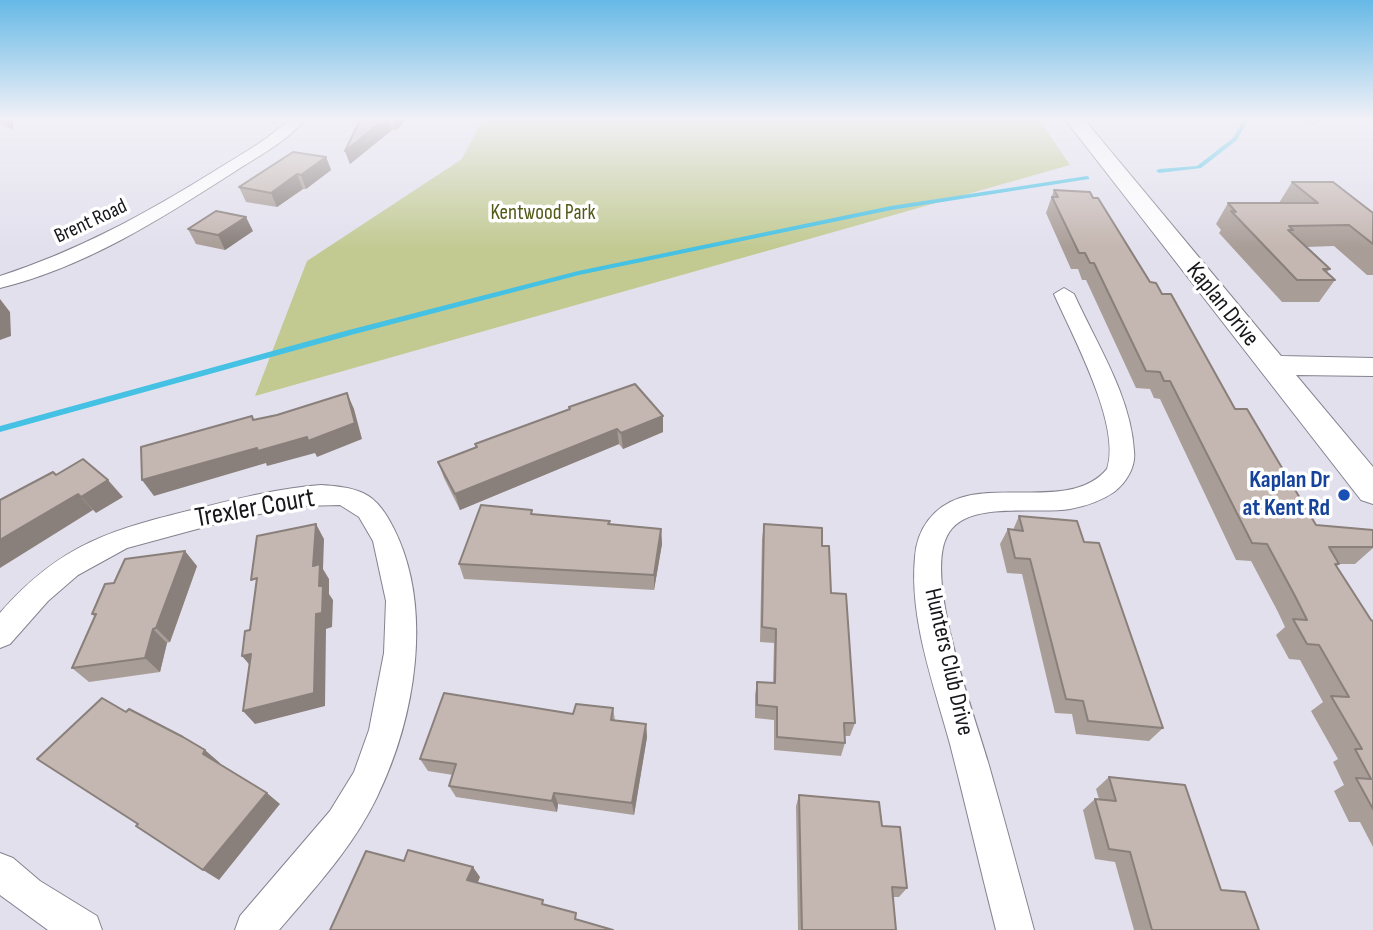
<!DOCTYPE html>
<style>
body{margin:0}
canvas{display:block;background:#e2e0ed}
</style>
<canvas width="1373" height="930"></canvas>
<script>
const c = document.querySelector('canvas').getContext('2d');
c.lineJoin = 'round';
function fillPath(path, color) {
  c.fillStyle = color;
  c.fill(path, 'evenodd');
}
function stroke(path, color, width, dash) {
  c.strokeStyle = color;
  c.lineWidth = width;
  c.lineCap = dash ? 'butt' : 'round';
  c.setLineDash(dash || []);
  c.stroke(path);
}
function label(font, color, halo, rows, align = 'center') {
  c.font = font + ' "Sofia Sans Condensed",sans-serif';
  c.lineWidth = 7;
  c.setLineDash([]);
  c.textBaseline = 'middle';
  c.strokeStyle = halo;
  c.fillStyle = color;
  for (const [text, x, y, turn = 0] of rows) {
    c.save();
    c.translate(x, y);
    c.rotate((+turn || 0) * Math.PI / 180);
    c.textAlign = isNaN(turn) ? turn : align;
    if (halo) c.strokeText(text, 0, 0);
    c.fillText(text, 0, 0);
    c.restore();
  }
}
fillPath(new Path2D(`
 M483 118H1038L1070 165 255 396 307 261 462 159Z`), '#c2ca92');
fillPath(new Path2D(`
 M1244 118H1249L1237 140 1201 168 1159 173 1156 171 1159 169 1197 166 1233 138Z
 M1087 176 1089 177V179L891 210 579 275 351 335 0 432V426L345 331 578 271 891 206Z`), '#44c1e3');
const street = new Path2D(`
 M291 118H306C287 142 258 156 234 172 161 219 85 267 0 288V276C78 251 147 213 216 170 242 154 269 139 291 118Z
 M1322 118 1314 123 1307 119 1308 118Z
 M1064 288 1074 294C1096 343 1131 396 1134 451 1136 467 1126 483 1114 492 1101 501 1086 506 1070 509 1036 515 965 499 947 536 924 580 974 713 988 762 1004 818 1019 874 1034 930H996C980 868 966 806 950 744 934 685 909 619 915 557 917 529 933 507 960 498 1004 483 1075 508 1107 469 1122 426 1072 335 1054 294Z
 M321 485C335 486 350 487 363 493 378 500 387 515 394 529 434 609 415 719 377 797 353 847 315 888 279 930H235L240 916 330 811 354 772 369 730 384 653 386 601 373 541 359 517 340 505 300 506 234 519 127 548 78 575 48 601 10 644 0 648V613C61 543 113 529 200 508 240 498 280 488 321 485Z
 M0 853 13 858 40 881 97 916 102 930H48L0 895Z`);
const secondary = new Path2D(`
 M1064 118H1083L1281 356 1373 358V376L1296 375 1373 467V504L1361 500Z`);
stroke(street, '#858390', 2);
stroke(secondary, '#858390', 2);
fillPath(street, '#fff');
fillPath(secondary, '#fff');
fillPath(new Path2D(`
 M0 118H13V130L0 124Z
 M361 118H407L397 130H392L350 164 345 151Z
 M326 157 331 170 306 189H303L277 207 246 202 239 187Z
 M1292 182 1373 213V275H1367L1334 246 1306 247 1330 269 1327 272 1335 280 1319 302H1282L1219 233 1221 230 1216 224 1228 203H1279Z
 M1054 190 1162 294 1235 409 1316 525 1373 548 1355 564H1338L1337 567 1371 620 1373 621V847L1360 822H1349L1334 791 1344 785 1333 762 1338 759 1311 711 1323 702 1300 660 1289 659 1276 635 1285 627 1278 612 1251 561 1236 560 1160 399 1154 398 1150 389 1136 388 1086 280H1082L1078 269H1071L1046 213Z
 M188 229 253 231 225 250 196 244Z
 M569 407 663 416V432L623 449 619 444 460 510 444 478 438 462 476 447 475 444 569 409Z
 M533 514 610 525 661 529 662 544 654 590 464 579 459 564Z
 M1019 516 1084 542 1163 728 1149 741 1076 734 1072 714 1055 713 1022 574 1007 573 1000 544 1008 529 1013 530Z
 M764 524 822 546 855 723 850 736H845V743L841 756 774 750V720L755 718V695L757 682 773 683 774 643 760 642 762 539Z
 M197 566 170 642 167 643 160 672 89 682 72 668 95 617 92 614 114 583Z
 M613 708 615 720 646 724 647 737 634 815 558 804 557 812 456 797 449 786 453 775 428 771 420 759 573 714Z
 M1109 777 1221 890 1259 930H1134L1115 862 1095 859 1083 810 1095 799H1099L1096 789Z
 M799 795 882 826 907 888 899 897H893L896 930H798L796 806Z`), '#a99d97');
fillPath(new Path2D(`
 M6 118H13V130Z
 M386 118H389L392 130 350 164 345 151Z
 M394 118H407L397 130Z
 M326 157 331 170 306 189 301 175Z
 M297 174 303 189 277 207 271 193Z
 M246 217 253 231 225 250 218 235Z
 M0 299 10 312 11 336 0 340Z
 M347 393 354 409 362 439 317 457 315 453 267 466 266 463 154 496 142 480Z
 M663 416V432L623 449 621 433Z
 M617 429 619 444 460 510 455 494Z
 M108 480 123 497 96 513 81 497Z
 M78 494 93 510 0 568V540Z
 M316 524 324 539 323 569 329 579V594L333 600 332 627 326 629 325 706 255 724 243 711 316 614 319 586 313 566Z
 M661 529 662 544 654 590V575Z
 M185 551 197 566 170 642 156 628Z
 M153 629 167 643 160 672 145 658Z
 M251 654 254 670 242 656Z
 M646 724 647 737 634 815 632 803Z
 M205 750 220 763 217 766 203 754Z
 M267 793 280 804 219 880 203 870Z
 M554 793 558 804 557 812 552 801Z
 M473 867 480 877 475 890 467 880Z`), '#897f7b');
const building = new Path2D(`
 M361 118H386L345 151Z
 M293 152 326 157 301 175 297 174 271 193 239 187Z
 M1292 182H1333L1373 213V244L1349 225 1289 226 1293 230H1288L1330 269H1323L1335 280H1297L1231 211 1236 212 1228 203H1318Z
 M1054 190 1090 192 1093 198H1098L1150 282 1156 283 1162 294H1171L1235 409H1247L1316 525 1373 530V547H1329L1339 564H1335L1371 620 1373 621V809L1356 778 1371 779 1355 749H1362L1331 696 1349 697 1319 645 1307 644 1293 619 1307 620 1295 596 1267 544 1252 543 1170 381H1164L1160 372 1146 371 1094 263H1090L1085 253H1079L1052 197H1058Z
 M216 211 246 217 218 235 188 229Z
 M635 384 663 416 621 433 617 429 455 494 438 462 477 447 475 444 570 409 569 407Z
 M347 393 355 423 308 441 307 437 258 451 257 448 142 480 141 447 252 416 253 420 277 415Z
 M83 459 108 480 81 497 78 494 0 540V500L53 472 56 475Z
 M481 505 532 510 531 514 610 521 608 524 661 529 654 575 459 564Z
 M1019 516 1077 521 1084 542 1099 543 1163 728 1088 721 1083 701 1066 699 1030 559 1015 558 1008 529 1023 531Z
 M316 524 313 566 320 564 319 586H323L322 613 316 614 314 693 243 711 251 654 242 656 245 631 250 630 257 578 251 580 257 536Z
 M764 524 822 528V546H829L831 593 846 594 855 723H844L845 743 777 737V707L757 705V682L775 683 776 629 762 627Z
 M185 551 156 628 153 629 145 658 72 668 96 614H92L105 584 114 583 125 559Z
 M444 693 573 714 576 704 613 708 611 720 646 724 632 803 554 793 552 801 449 786 456 764 420 759Z
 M102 698 126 712 129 709 183 737 205 750 203 754 267 793 203 870 136 826 138 824 37 759Z
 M1109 777 1185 785 1221 890 1245 892 1259 930H1152L1130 852 1109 849 1095 799 1116 801Z
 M799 795 879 802 882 826 900 827 907 888 892 887 896 930H802Z
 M408 850 473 867 467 880 543 900 542 904 576 913 575 919 613 930H330L366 851 404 861Z`);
fillPath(building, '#c4b6b0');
stroke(building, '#897f7b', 2);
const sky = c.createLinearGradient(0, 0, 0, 248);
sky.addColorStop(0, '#66b9e6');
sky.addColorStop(0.48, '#f2f1f7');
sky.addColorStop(1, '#f2f1f700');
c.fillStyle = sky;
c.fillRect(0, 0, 1373, 248);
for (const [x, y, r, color] of [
 [1344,495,7,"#1a4fb4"]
]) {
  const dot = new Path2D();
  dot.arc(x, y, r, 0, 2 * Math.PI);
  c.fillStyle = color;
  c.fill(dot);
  stroke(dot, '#fff', 2.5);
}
label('21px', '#535916', '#fff', [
 ["Kentwood Park",543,214]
]);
label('21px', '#17171b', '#fff', [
 ["Brent Road",91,222,-25]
]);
label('24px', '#17171b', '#fff', [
 ["Kaplan Drive",1222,305,51],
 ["Hunters Club Drive",948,662,77]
]);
label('bold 24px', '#164399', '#fff', [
 ["Kaplan Dr",1330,481],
 ["at Kent Rd",1330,509]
], 'right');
label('28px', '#17171b', '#fff', [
 ["Trexler Court",255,509,-10]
]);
</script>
